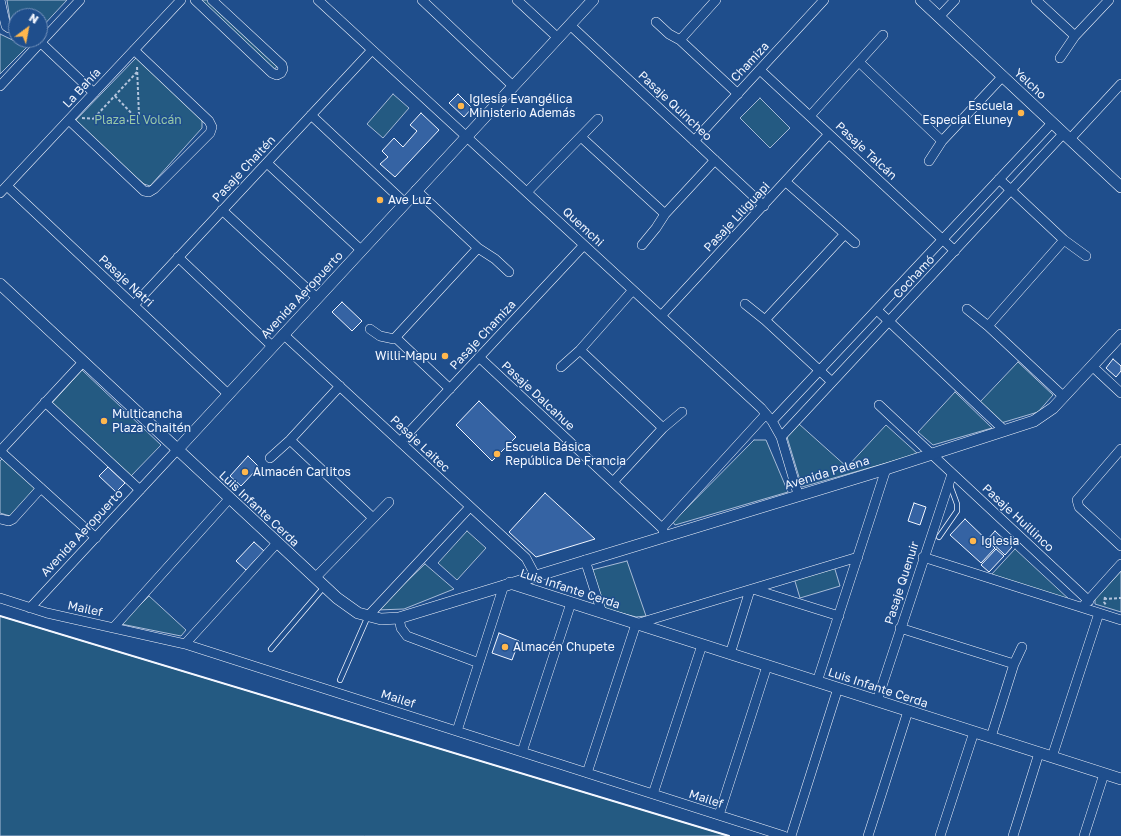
<!DOCTYPE html>
<meta charset="utf-8">
<style>
body{margin:0}
#map{position:relative;width:1121px;height:836px;overflow:hidden;background:#1f4e8c;font-family:"Golos Text",sans-serif}
canvas{display:block}
.north{position:absolute;left:8px;top:8px;width:40px;height:40px;box-sizing:border-box;background:#1f4e8c;border:1px solid #7391ba;border-radius:50%;rotate:32deg;font-size:11px;font-weight:700;line-height:16px;text-align:center;color:#f2f6ff}
.north::after{content:'';display:block;margin:auto;width:14px;height:18px;background:#ffb74d;clip-path:polygon(50% 0,100% 100%,50% 72%,0 100%)}
</style>
<div id="map">
<canvas width="1121" height="836"></canvas>
<div class="north">N</div>
</div>
<script>
const ctx = document.querySelector('canvas').getContext('2d');
ctx.lineJoin = 'round';
function paint(path, color) { ctx.fillStyle = color; ctx.fill(path, 'evenodd'); }
const shape = rows => new Path2D(rows.map(r => 'M' + r).join(''));
function trace(path, color, width, dash) { ctx.strokeStyle = color; ctx.lineWidth = width; ctx.lineCap = dash ? 'butt' : 'round'; ctx.setLineDash(dash || []); ctx.stroke(path); }
function write(font, color, halo, rows, align = 'center') {
  ctx.font = font + ' "Golos Text",sans-serif'; ctx.lineWidth = 3; ctx.setLineDash([]); ctx.textBaseline = 'middle'; ctx.strokeStyle = halo; ctx.fillStyle = color; for (const [text, x, y, turn = 0] of rows) {
    ctx.save(); ctx.translate(x, y); ctx.rotate((+turn || 0) * Math.PI / 180); ctx.textAlign = isNaN(turn) ? turn : align; if (halo) ctx.strokeText(text, 0, 0); ctx.fillText(text, 0, 0); ctx.restore();
  }
}
const green = shape([
 [7,0,67,0,40,29,40,16,16,16,16,23,10,20,7,0],
 [199,0,209,0,278,65,274,70,199,0],
 [0,34,27,47,0,74,0,34],
 [136,58,202,119,202,128,150,186,144,184,73,123,136,58],
 [393,94,409,108,383,138,367,124,393,94],
 [760,98,790,128,770,148,740,118,760,98],
 [1018,362,1053,395,1038,412,1001,423,980,402,1018,362],
 [82,370,161,445,131,476,51,404,82,370],
 [955,392,992,428,933,445,918,432,955,392],
 [799,424,847,467,886,425,918,454,802,487,787,437,799,424],
 [754,440,766,440,788,492,675,525,673,522,754,440],
 [4,457,38,489,10,516,0,513,0,461,4,457],
 [467,531,486,548,457,580,438,563,467,531],
 [1015,549,1071,601,991,575,1015,549],
 [627,561,646,616,636,617,603,608,592,570,627,561],
 [425,564,454,589,404,609,377,610,425,564],
 [834,566,840,586,800,598,794,578,834,566],
 [1121,571,1121,612,1095,604,1095,599,1121,571],
 [149,596,186,630,181,636,121,624,149,596],
 [0,616,729,836,0,836,0,616]
]);
const building = shape([
 [458,94,472,108,464,117,449,103,458,94],
 [421,113,439,130,395,177,380,164,388,157,382,151,394,138,403,147,417,131,410,125,421,113],
 [342,302,362,321,352,331,332,312,342,302],
 [1113,359,1121,366,1121,371,1116,377,1106,368,1113,359],
 [479,401,516,437,492,461,456,425,479,401],
 [248,456,259,467,241,486,230,476,248,456],
 [108,467,125,483,116,492,99,476,108,467],
 [545,493,595,539,536,557,509,532,545,493],
 [914,503,926,507,920,525,908,521,914,503],
 [965,519,995,548,981,563,950,535,965,519],
 [995,531,1012,547,1005,555,988,539,995,531],
 [254,542,264,551,246,570,236,561,254,542],
 [996,549,1004,556,989,572,981,565,996,549],
 [499,633,519,641,512,660,492,653,499,633]
]);
const path = shape([
 [115,96,137,119],
 [82,118,130,121,137,119,139,116,137,66],
 [94,118,137,72],
 [1105,597,1104,602,1106,605],
 [1104,599,1121,598]
]);
const service = shape([
 [939,537,957,511,957,504,950,485],
 [271,649,324,587],
 [340,680,368,616]
]);
const minor = shape([
 [0,0,6,26,9,28,16,29],
 [195,0,272,73,277,75,281,73,283,69,282,65,212,0],
 [318,0,761,408,772,421,781,437,798,494],
 [422,0,513,86],
 [517,0,558,38],
 [1036,0,1075,36],
 [939,17,955,0],
 [656,22,669,34,680,40,738,94],
 [570,25,764,206],
 [38,40,94,93],
 [680,40,716,0],
 [1060,58,1075,36,1109,0],
 [859,62,942,141],
 [760,70,955,251],
 [0,86,80,0],
 [311,115,405,203],
 [810,116,883,35],
 [69,120,144,191,149,192,154,189,210,133,212,127,209,121,134,50],
 [581,137,665,214],
 [1070,139,1121,84],
 [694,141,824,0],
 [929,161,942,141,1003,76],
 [267,163,361,250],
 [999,179,1064,240,1086,256],
 [786,182,855,243],
 [7,186,228,394],
 [416,190,478,248,495,259,509,272],
 [527,192,598,119],
 [0,193,181,0],
 [222,210,317,298],
 [642,245,656,228,665,214,715,160],
 [178,257,272,346],
 [745,304,765,320,832,382],
 [134,305,372,50],
 [967,309,988,326,1064,397],
 [877,310,1005,431],
 [661,316,829,134],
 [765,320,844,235],
 [988,326,1064,240],
 [370,329,380,336,394,339,478,248],
 [283,334,526,558,535,575],
 [396,338,450,389],
 [580,350,663,428],
 [479,357,662,528,665,536],
 [1092,366,1121,393],
 [561,367,580,350,633,290],
 [45,402,140,490],
 [879,405,1089,601],
 [772,421,1052,123],
 [781,437,1064,133],
 [290,440,373,518],
 [400,442,584,245],
 [1121,449,1077,500,1079,507,1121,546],
 [0,451,96,538],
 [0,451,83,362],
 [270,458,290,440,340,386],
 [613,482,663,428,682,412],
 [0,519,9,521,13,519,41,488],
 [662,528,766,414],
 [923,557,1121,620],
 [585,560,602,613],
 [315,578,389,502],
 [753,589,839,616],
 [0,598,47,613,185,644,784,836],
 [1084,605,1121,564],
 [30,608,177,450],
 [368,616,470,507],
 [399,618,401,628,407,636,479,663],
 [114,627,229,499],
 [900,628,1014,664],
 [185,644,277,543],
 [730,654,750,590],
 [817,682,886,469],
 [877,701,952,474],
 [457,731,504,585],
 [991,737,1014,664,1022,647],
 [522,752,571,603],
 [1052,757,1099,613],
 [587,773,636,624,858,557],
 [653,794,702,645],
 [719,815,767,666],
 [791,836,838,688],
 [868,836,908,711],
 [940,836,974,732],
 [1013,836,1039,753],
 [1084,836,1104,774]
]);
const tertiary = shape([
 [921,0,1121,187],
 [0,284,337,598,358,613,381,619,399,618,886,469,1034,421,1053,408,1121,335],
 [177,450,593,0],
 [510,583,1121,779]
]);
const fence = shape([
 [0,616,729,836]
]);
const wall = shape([
 [0,616,729,836]
]);
const markers = [
 [461,106,4,"#ffb74d"],
 [1021,113,4,"#ffb74d"],
 [380,200,4,"#ffb74d"],
 [445,356,4,"#ffb74d"],
 [104,421,4,"#ffb74d"],
 [497,454,4,"#ffb74d"],
 [245,472,4,"#ffb74d"],
 [973,541,4,"#ffb74d"],
 [505,647,4,"#ffb74d"]
];
const streetNames = [
 ["Chamiza",750,62,-47],
 ["Yelcho",1030,84,43],
 ["La Bahía",82,88,-47],
 ["Pasaje Quincheo",675,106,43],
 ["Pasaje Talcán",866,151,43],
 ["Pasaje Chaitén",244,169,-47],
 ["Pasaje Liliguapi",737,217,-47],
 ["Quemchi",583,227,43],
 ["Cochamó",914,277,-47],
 ["Pasaje Natri",126,281,43],
 ["Avenida Aeropuerto",302,295,-47],
 ["Pasaje Chamiza",483,335,-47],
 ["Pasaje Dalcahue",538,396,43],
 ["Pasaje Laitec",420,444,43],
 ["Avenida Palena",827,473,-17],
 ["Luis Infante Cerda",259,509,43],
 ["Pasaje Huillinco",1018,518,43],
 ["Avenida Aeropuerto",82,533,-47],
 ["Pasaje Quenuir",902,583,-72],
 ["Luis Infante Cerda",570,589,18],
 ["Mailef",85,609,12],
 ["Luis Infante Cerda",878,688,18],
 ["Mailef",398,699,18],
 ["Mailef",706,799,18]
];
const poiNames = [
 ["Iglesia Evangélica",469,99],
 ["Ministerio Además",469,113],
 ["Escuela",1013,106,"right"],
 ["Especial Eluney",1013,120,"right"],
 ["Ave Luz",388,200],
 ["Willi-Mapu",437,356,"right"],
 ["Multicancha",112,414],
 ["Plaza Chaitén",112,428],
 ["Escuela Básica",505,447],
 ["República De Francia",505,461],
 ["Almacén Carlitos",253,472],
 ["Iglesia",981,541],
 ["Almacén Chupete",513,647]
];
const parkNames = [
 ["Plaza El Volcán",138,120]
];
paint(green, '#245a82');
trace(green, '#a8bbd7', 1);
paint(building, '#3563a3');
trace(building, '#f2f6ff', 1);
trace(service, '#f2f6ff', 6);
trace(minor, '#f2f6ff', 10);
trace(tertiary, '#f2f6ff', 12);
trace(path, '#b3c4dc', 2, [3, 2]);
trace(service, '#1f4e8c', 4.5);
trace(minor, '#1f4e8c', 9);
trace(tertiary, '#1f4e8c', 11);
trace(fence, '#f2f6ff', 1, [5, 2]);
trace(wall, '#f2f6ff', 2);
for (const [x, y, r, color] of markers) { const dot = new Path2D(); dot.arc(x, y, r, 0, 2 * Math.PI); ctx.fillStyle = color; ctx.fill(dot); trace(dot, '#1f4e8c', 1.5); }
write('12px', '#f2f6ff', '#1f4e8c', streetNames);
write('12px', '#f2f6ff', '#1f4e8c', poiNames, 'left');
write('12px', '#97c8a6', '#1f4e8c', parkNames);
</script>
